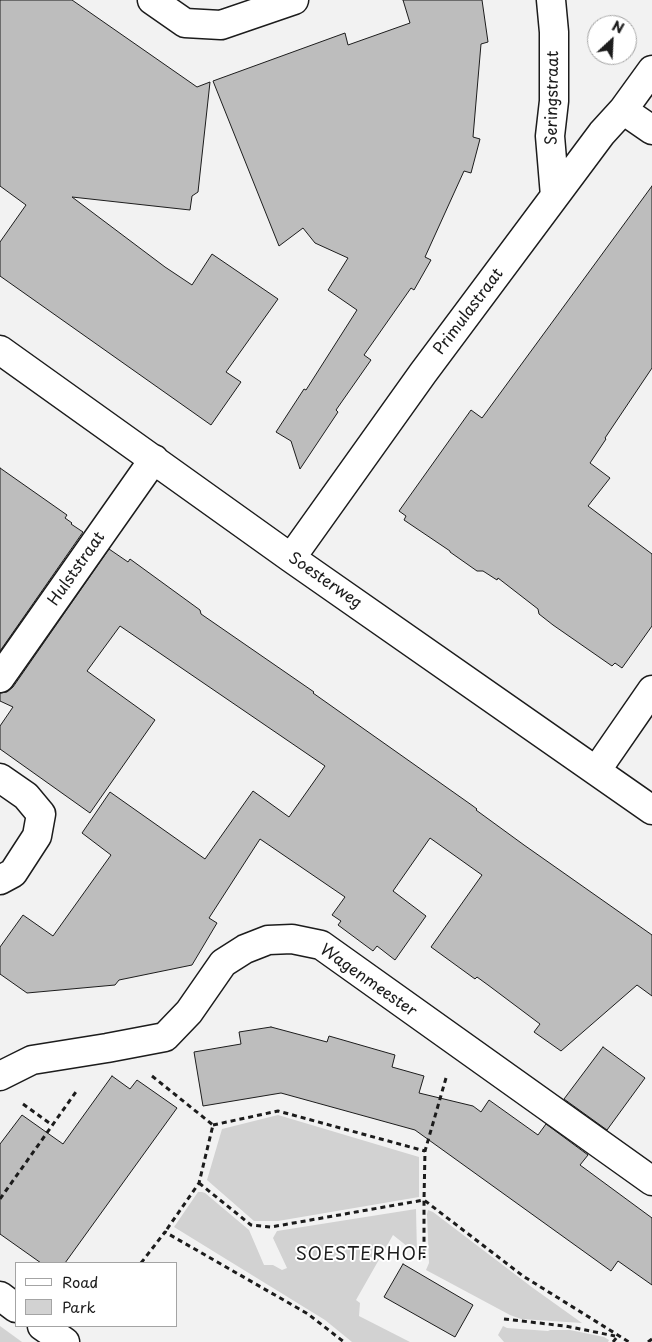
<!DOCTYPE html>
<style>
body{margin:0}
#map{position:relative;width:652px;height:1342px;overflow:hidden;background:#f2f2f2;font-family:"Playpen Sans",sans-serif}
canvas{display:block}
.legend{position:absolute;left:15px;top:1262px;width:162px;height:65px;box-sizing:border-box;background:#fff;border:1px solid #a4a4a4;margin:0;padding:6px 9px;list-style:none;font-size:15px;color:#1c1c1c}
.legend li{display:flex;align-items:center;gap:10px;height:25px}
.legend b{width:25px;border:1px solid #a4a4a4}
.north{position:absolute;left:587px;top:15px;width:50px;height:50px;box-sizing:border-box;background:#fff;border:1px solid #a4a4a4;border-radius:50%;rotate:25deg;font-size:14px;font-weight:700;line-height:20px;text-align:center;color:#1c1c1c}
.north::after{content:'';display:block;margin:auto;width:18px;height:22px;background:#1c1c1c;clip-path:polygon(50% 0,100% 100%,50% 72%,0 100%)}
</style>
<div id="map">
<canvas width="652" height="1342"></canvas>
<ul class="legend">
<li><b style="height:6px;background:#fff"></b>Road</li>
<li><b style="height:14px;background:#d2d2d2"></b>Park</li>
</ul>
<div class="north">N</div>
</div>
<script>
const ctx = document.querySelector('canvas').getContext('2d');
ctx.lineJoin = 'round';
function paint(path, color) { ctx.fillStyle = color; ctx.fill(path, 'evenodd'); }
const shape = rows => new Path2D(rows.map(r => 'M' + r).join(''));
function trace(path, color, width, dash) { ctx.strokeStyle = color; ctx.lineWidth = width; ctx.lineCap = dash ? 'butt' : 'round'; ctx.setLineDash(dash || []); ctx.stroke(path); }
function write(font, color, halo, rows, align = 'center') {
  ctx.font = font + ' "Playpen Sans",sans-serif'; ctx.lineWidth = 4; ctx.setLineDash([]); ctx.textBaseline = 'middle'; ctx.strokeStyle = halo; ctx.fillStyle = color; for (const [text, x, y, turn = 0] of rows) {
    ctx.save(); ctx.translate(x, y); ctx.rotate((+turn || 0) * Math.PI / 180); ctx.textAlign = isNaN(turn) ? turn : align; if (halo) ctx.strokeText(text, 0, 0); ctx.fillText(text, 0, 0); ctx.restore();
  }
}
const green = shape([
 [278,1115,419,1157,419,1197,278,1221,254,1221,207,1180,222,1129],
 [198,1192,202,1192,205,1193,249,1230,264,1265,273,1265,282,1270,287,1268,273,1238,277,1231,416,1209,417,1254,393,1235,356,1300,360,1303,359,1316,410,1342,352,1342,325,1320,174,1227],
 [428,1210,433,1212,533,1288,582,1323,521,1319,510,1315,426,1270,429,1263,427,1214],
 [0,1326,22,1342,0,1342],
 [503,1326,507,1328,548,1331,550,1330,570,1330,604,1337,609,1340,608,1342,504,1342,498,1335]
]);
const building = shape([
 [0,0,72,0,197,87,210,82,198,192,192,196,190,210,72,197,165,267,192,285,212,254,278,299,226,372,241,382,211,425,0,276,0,242,26,205,0,186,0,0],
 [403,0,482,0,488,42,481,44,473,137,480,139,471,173,464,171,425,257,431,260,414,290,411,288,364,355,371,360,336,410,338,412,300,469,291,441,276,432,304,389,306,390,357,310,328,290,348,258,315,243,303,228,279,246,213,81,345,33,348,45,410,23,403,0],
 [652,186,652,368,605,438,606,439,590,463,610,478,588,506,652,554,652,626,622,668,615,663,612,666,553,625,539,614,538,609,498,578,497,580,483,571,477,571,450,552,450,551,404,520,406,516,399,511,471,410,482,418,652,186],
 [0,468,67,515,65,518,72,523,71,524,83,532,0,651,0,468],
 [109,549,128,562,130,559,200,610,201,614,314,692,313,693,473,806,477,809,476,810,524,845,652,935,652,996,637,985,561,1051,534,1032,540,1024,488,985,477,977,475,979,431,947,482,875,430,838,393,891,426,916,395,960,377,946,373,951,338,925,341,921,332,915,345,897,260,839,209,918,217,923,192,965,119,980,115,985,27,993,0,974,0,947,23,915,53,936,111,855,82,833,110,792,205,859,253,791,289,817,325,766,120,626,87,671,155,720,90,813,0,749,0,726,13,707,0,701,0,693,7,692,13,687,109,549],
 [271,1027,327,1042,329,1036,395,1055,392,1067,424,1076,419,1093,473,1106,481,1112,489,1100,538,1135,546,1124,588,1155,580,1165,652,1218,652,1285,618,1261,611,1271,415,1130,281,1093,203,1106,194,1052,241,1044,239,1032,271,1027],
 [603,1047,645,1078,607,1130,564,1099,603,1047],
 [112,1076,130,1089,137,1080,177,1108,65,1263,41,1263,0,1234,0,1144,22,1115,63,1144,112,1076],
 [403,1264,473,1305,455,1337,384,1297,403,1264]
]);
const path = shape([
 [152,1076,213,1125,199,1183,165,1232],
 [446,1078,425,1151,424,1200,523,1276,629,1342],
 [23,1104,52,1125],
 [213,1125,278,1111,425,1151],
 [199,1183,251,1225,271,1227,424,1200,424,1258],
 [0,1199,78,1089],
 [141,1263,165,1232,308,1314,344,1342],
 [504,1319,565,1326,615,1336],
 [613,1342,618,1336],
 [648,1342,652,1339]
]);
const minor = shape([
 [152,0,185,23,221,25,294,0],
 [551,0,554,32,554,101,550,136,555,196],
 [623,110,652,130],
 [0,350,291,558,652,810],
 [291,558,423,373,602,133,623,110,652,70],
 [0,678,154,459],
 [596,771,652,690],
 [0,778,26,796,41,814,37,836,13,873,0,880],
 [0,1076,32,1060,107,1048,165,1037,189,1012,223,963,245,949,268,940,292,939,321,945,652,1181],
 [0,1296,16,1308],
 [42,1326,65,1342]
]);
const streetNames = [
 ["Seringstraat",553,98,-89],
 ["Primulastraat",469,312,-53],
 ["Hulststraat",77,569,-55],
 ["Soesterweg",325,581,35],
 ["Wagenmeester",368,981,35]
];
const neighbourhoodNames = [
 ["SOESTERHOF",362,1255]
];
paint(green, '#d2d2d2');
paint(building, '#bdbdbd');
trace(building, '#1c1c1c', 1);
trace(minor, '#1c1c1c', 31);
trace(path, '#1c1c1c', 3, [5, 4]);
trace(minor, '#fff', 28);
write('16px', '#1c1c1c', '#fff', streetNames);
ctx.letterSpacing = '1px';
write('18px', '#1c1c1c', '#fff', neighbourhoodNames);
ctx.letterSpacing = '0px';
</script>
